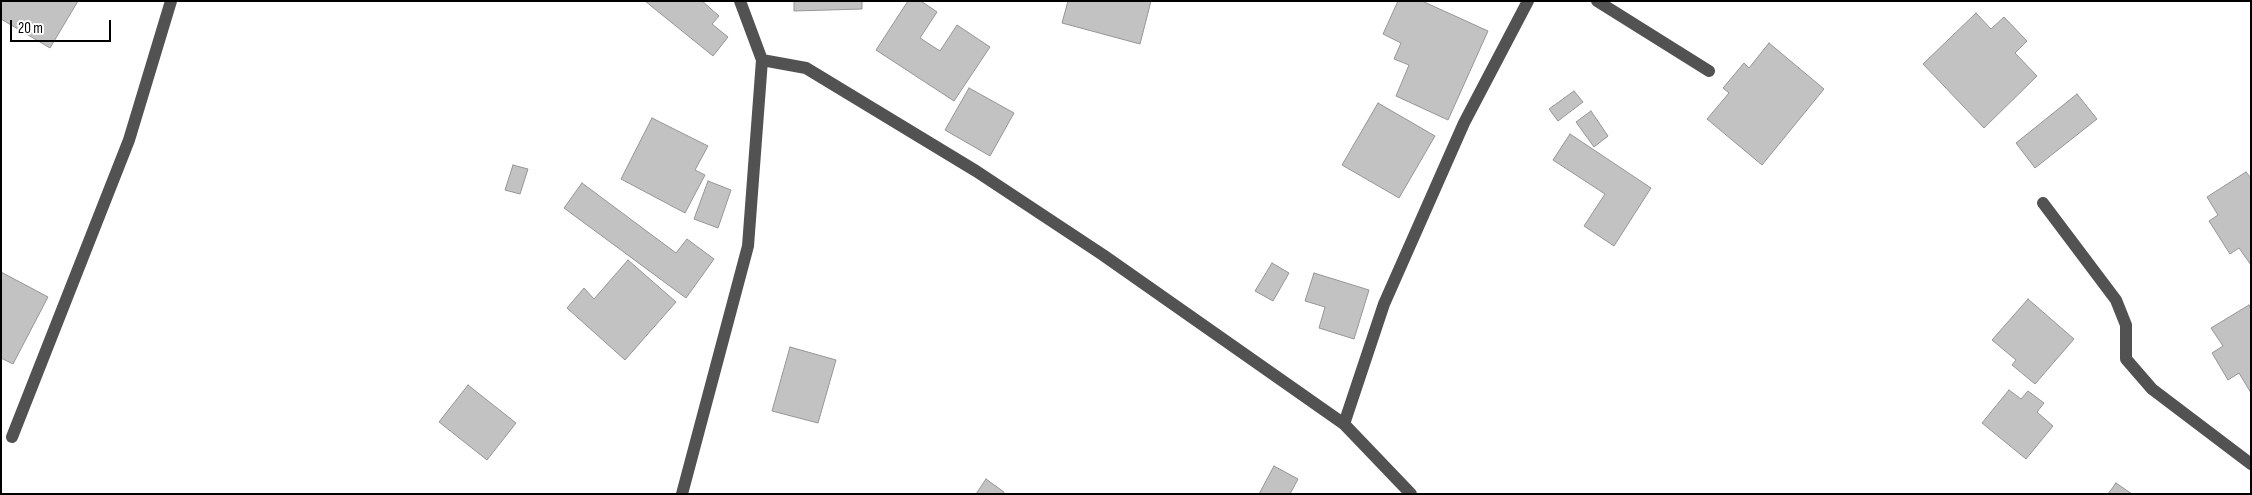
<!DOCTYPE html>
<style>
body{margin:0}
#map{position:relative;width:2252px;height:495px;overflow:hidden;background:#fff;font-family:"Sofia Sans Condensed",sans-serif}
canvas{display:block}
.frame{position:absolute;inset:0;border:2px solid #000;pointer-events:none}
.scale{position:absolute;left:10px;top:20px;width:101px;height:22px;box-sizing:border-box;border:2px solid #000;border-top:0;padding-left:6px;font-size:15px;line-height:18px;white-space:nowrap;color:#000;-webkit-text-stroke:4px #fff;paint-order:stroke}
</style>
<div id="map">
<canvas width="2252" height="495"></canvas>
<div class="frame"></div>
<div class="scale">20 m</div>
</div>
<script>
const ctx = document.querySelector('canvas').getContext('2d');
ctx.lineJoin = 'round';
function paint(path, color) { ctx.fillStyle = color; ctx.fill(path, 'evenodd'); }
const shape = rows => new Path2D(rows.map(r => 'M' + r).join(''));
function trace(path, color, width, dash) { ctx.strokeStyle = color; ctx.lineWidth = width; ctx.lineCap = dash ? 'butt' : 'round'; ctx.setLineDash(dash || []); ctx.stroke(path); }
const building = shape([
 [1,1,78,1,50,48,1,19,1,1],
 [645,1,702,1,719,16,712,24,728,37,713,56,645,1],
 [794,1,862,1,862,9,794,11,794,1],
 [908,1,921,1,937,12,920,38,940,51,957,25,990,47,954,101,876,50,908,1],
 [1068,1,1151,1,1140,44,1062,23,1068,1],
 [1398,1,1422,1,1488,31,1448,120,1396,96,1409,65,1394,59,1401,43,1383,34,1398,1],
 [1976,13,1991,29,2004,17,2027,41,2015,53,2037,76,1984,128,1923,64,1976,13],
 [1769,43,1824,89,1762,165,1707,119,1729,93,1723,88,1744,63,1749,68,1769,43],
 [969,88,1014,113,990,156,945,130,969,88],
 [1574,91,1583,102,1558,121,1549,109,1574,91],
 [2077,94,2097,119,2035,168,2016,143,2077,94],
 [1378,103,1435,136,1399,198,1342,165,1378,103],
 [1591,111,1608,136,1594,147,1576,122,1591,111],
 [652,118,708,146,695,170,705,175,685,213,621,179,652,118],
 [1570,134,1651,188,1614,246,1584,226,1605,194,1553,160,1570,134],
 [513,165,528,169,520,194,505,190,513,165],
 [2246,172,2251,178,2251,265,2239,248,2230,254,2209,221,2218,215,2207,197,2246,172],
 [708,181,731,190,718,228,694,219,708,181],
 [582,183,676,253,687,239,714,259,686,298,564,208,582,183],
 [628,260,676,302,625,360,567,308,584,288,594,299,628,260],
 [1272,263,1289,273,1273,301,1255,291,1272,263],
 [1,272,48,297,13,364,1,358,1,272],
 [1314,273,1369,290,1354,339,1319,328,1325,307,1305,301,1314,273],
 [2028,299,2074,339,2035,384,2012,365,2016,360,1992,340,2028,299],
 [2249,305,2251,309,2251,393,2239,373,2228,380,2212,353,2223,346,2211,328,2249,305],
 [790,347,836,360,818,423,772,411,790,347],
 [468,385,516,423,487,460,439,422,468,385],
 [2009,390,2021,399,2028,391,2044,403,2037,412,2053,426,2026,459,1982,423,2009,390],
 [1274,466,1298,479,1290,494,1259,494,1274,466],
 [986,479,1004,492,1003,494,976,494,986,479],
 [2116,483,2132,494,2108,494,2116,483]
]);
const minor = shape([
 [1597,1,1709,71],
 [762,60,806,68,976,171,1103,255,1344,424,1411,494],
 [2043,203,2116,300,2126,325,2126,359,2152,389,2251,464],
 [1344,424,1384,304,1464,123,1528,1],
 [12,437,129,140,171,1],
 [682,494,748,246,762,60,740,1]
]);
paint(building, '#c2c2c2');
trace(building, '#969696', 1);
trace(minor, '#525252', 12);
</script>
